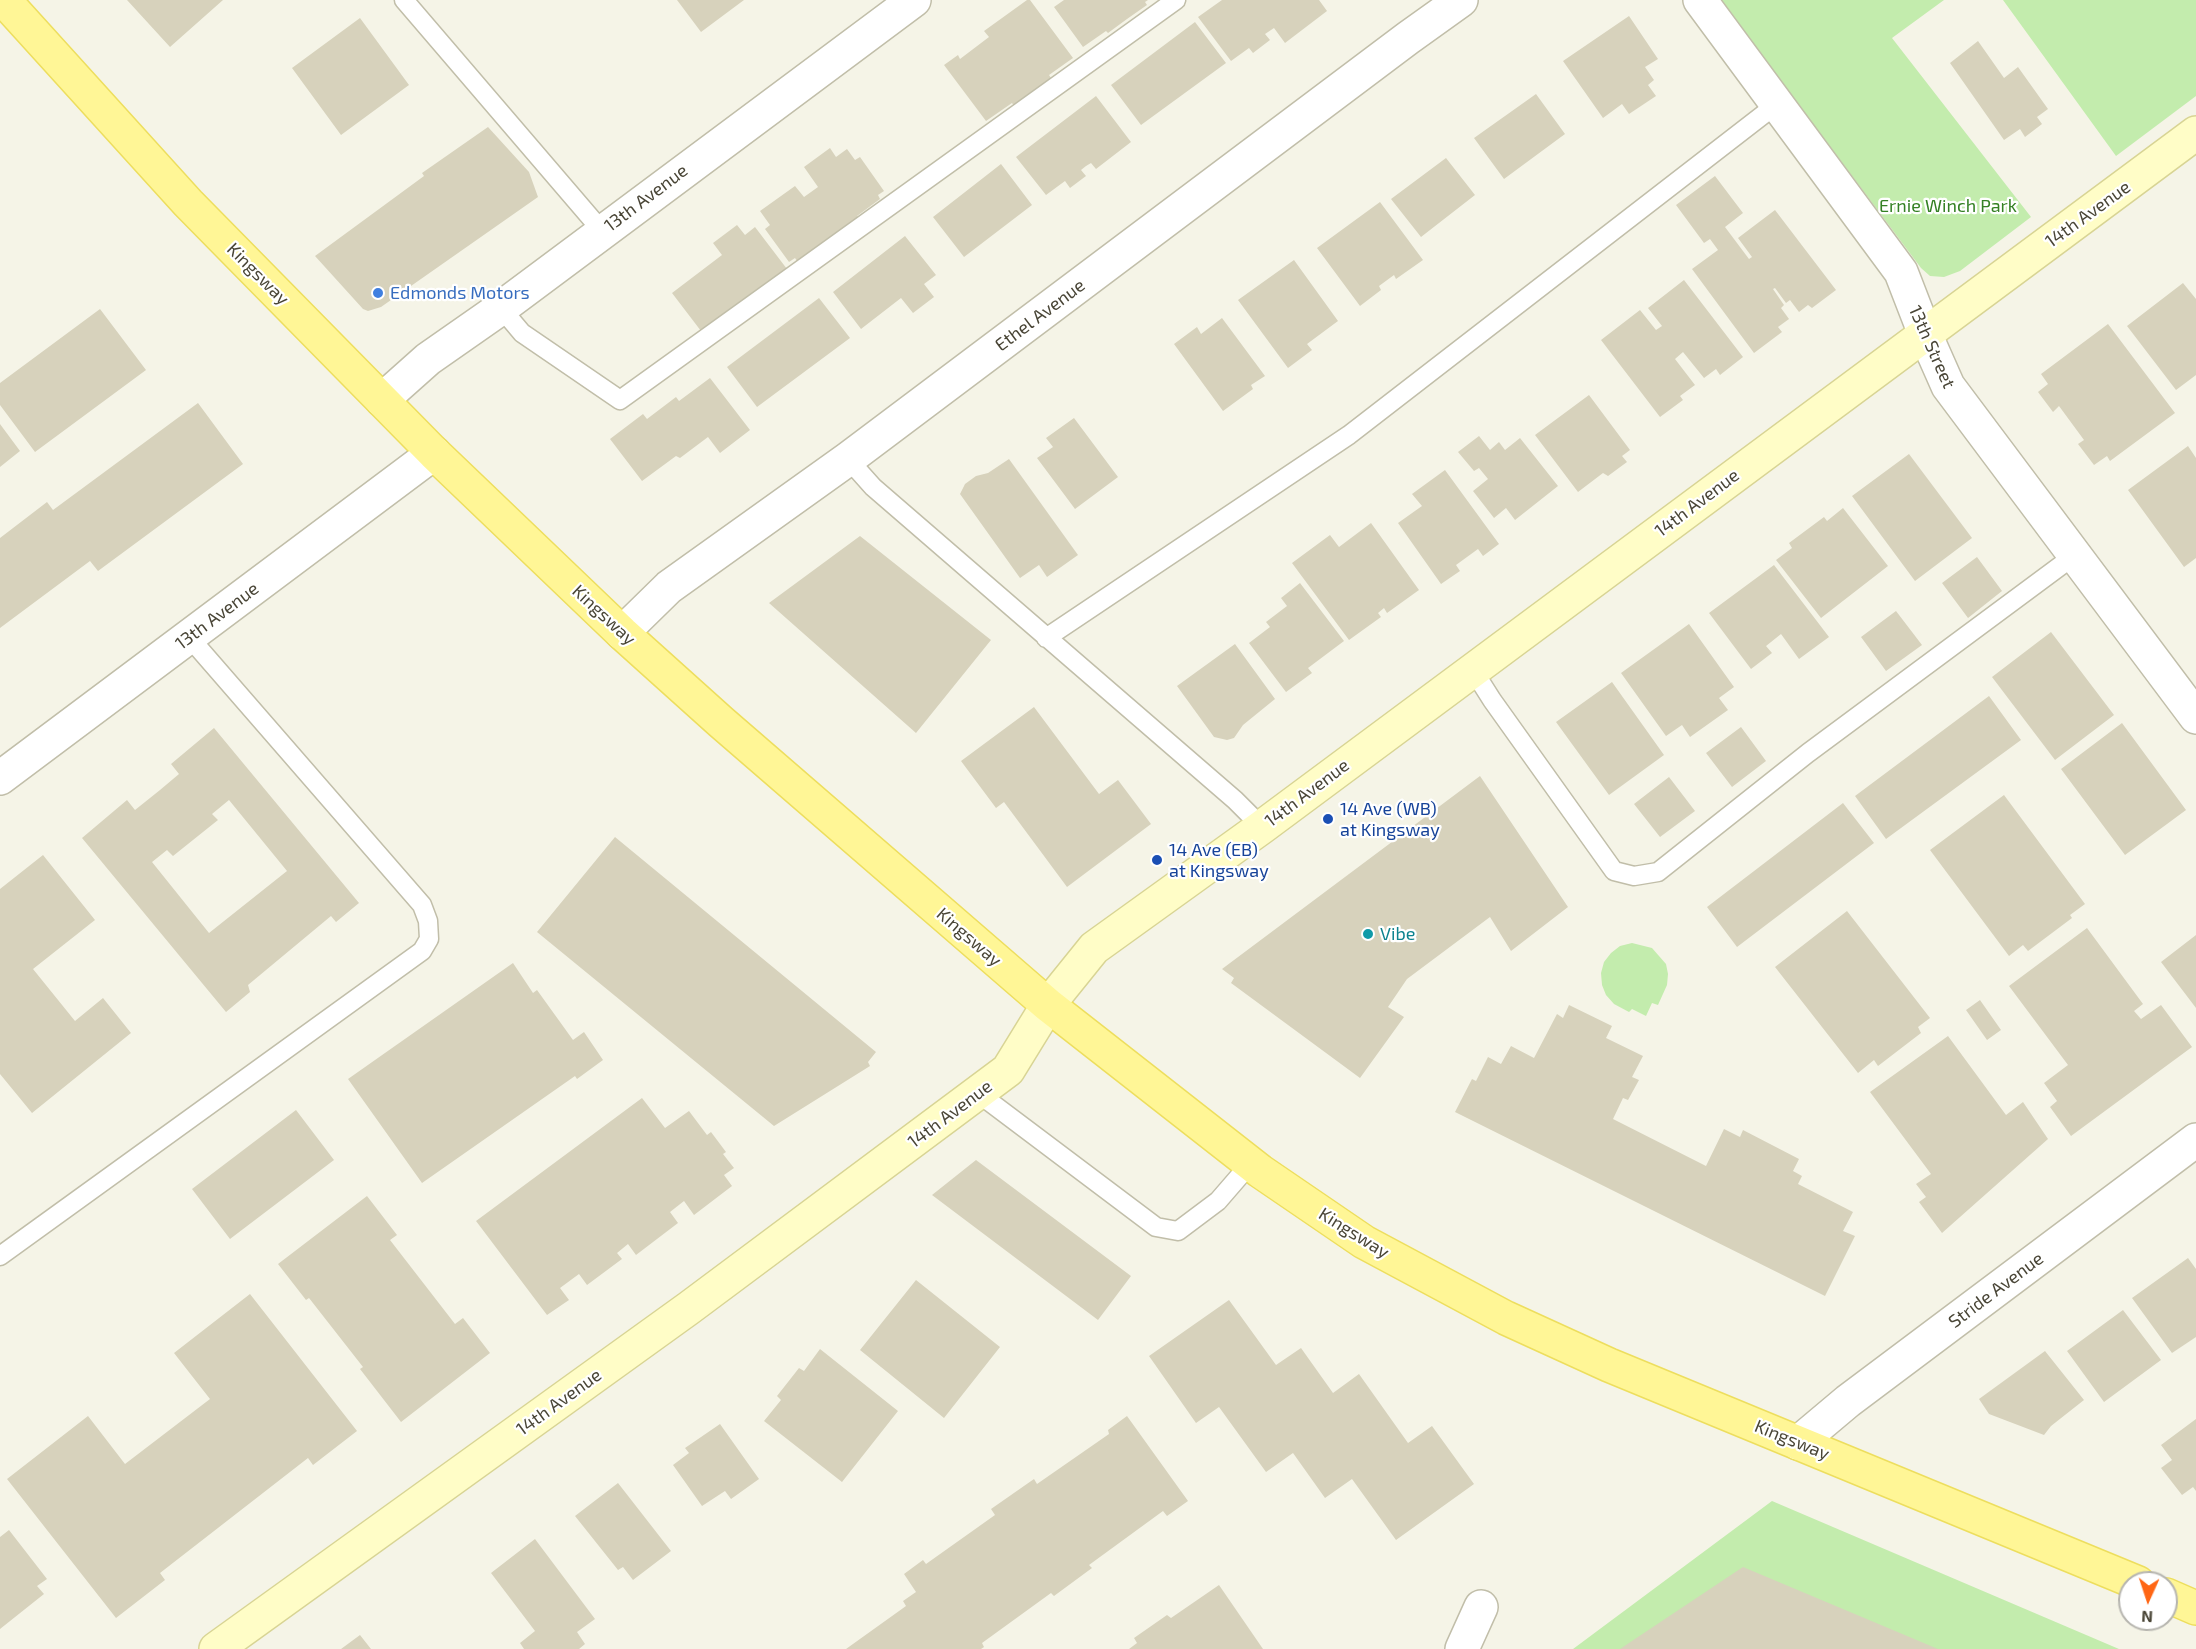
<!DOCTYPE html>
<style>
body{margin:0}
#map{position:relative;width:2196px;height:1649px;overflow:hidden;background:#f5f4e7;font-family:"Exo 2",sans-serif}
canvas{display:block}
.north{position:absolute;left:2118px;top:1571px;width:60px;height:60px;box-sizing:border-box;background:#fff;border:2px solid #b6b5af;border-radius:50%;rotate:183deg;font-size:16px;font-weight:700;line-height:24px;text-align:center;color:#494536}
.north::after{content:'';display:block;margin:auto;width:21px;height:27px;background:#ff6614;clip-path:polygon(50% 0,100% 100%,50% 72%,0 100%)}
</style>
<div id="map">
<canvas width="2196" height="1649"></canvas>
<div class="north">N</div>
</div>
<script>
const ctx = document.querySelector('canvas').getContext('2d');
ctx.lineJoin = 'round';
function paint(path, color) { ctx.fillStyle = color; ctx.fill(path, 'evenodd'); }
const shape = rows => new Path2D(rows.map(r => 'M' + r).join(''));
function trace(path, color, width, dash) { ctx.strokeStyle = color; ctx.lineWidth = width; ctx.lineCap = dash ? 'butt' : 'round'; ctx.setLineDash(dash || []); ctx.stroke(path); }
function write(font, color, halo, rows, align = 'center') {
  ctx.font = font + ' "Exo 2",sans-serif'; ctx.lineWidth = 4.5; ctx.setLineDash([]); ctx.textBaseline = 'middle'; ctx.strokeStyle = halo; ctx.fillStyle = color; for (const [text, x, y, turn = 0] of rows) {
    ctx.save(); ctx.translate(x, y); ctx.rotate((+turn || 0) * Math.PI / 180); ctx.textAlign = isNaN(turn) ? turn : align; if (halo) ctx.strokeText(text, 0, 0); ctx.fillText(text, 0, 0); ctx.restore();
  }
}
const green = shape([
 [1720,0,1944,0,1892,38,2031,217,1960,271,1944,277,1930,276,1921,268],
 [2003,0,2196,0,2196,96,2116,156],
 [1632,943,1652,948,1666,964,1668,974,1667,985,1658,1005,1652,1003,1646,1016,1632,1009,1629,1012,1614,1004,1606,995,1602,985,1601,973,1604,962,1611,953,1620,946],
 [1772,1501,2119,1649,1573,1649]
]);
const building = shape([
 [127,0,223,0,170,47],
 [677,0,744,0,701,32],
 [1027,0,1030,0,1073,58,1049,75,1051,78,1032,92,1014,106,1012,103,986,121,944,65,958,55,960,59,989,37,984,31],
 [1064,0,1148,0,1145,2,1147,5,1127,19,1108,33,1106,31,1083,47,1054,7],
 [1222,0,1319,0,1327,11,1285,43,1274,28,1265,34,1270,40,1253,53,1249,48,1231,61,1198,17],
 [1629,16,1658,59,1645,67,1654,80,1648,85,1656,96,1629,114,1622,104,1603,118,1563,61],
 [360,18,409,85,341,135,292,68],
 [1195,22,1226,63,1141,125,1111,85],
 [1978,41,2004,78,2018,67,2048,109,2037,117,2042,124,2025,137,2020,129,2004,140,1950,63],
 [1536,94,1565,134,1504,179,1474,138],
 [1096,96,1131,142,1096,169,1091,163,1086,166,1081,170,1086,176,1070,188,1065,181,1046,195,1016,157],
 [488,127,529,172,538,197,381,307,368,311,363,309,315,256,424,176,422,173],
 [830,148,836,157,847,149,855,160,860,157,884,191,878,195,880,199,857,216,860,219,797,261,795,258,789,262,765,229,770,225,760,211,795,186,804,197,818,187,804,167],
 [1446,158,1475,195,1421,237,1391,199],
 [1001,164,1032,205,964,257,933,217],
 [1715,176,1743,213,1725,227,1749,259,1752,257,1738,238,1775,210,1836,290,1812,308,1808,305,1799,312,1790,300,1786,303,1775,288,1773,289,1784,305,1781,308,1789,319,1778,327,1782,332,1754,353,1692,269,1718,250,1710,239,1704,243,1676,205],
 [1380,202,1423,260,1396,279,1394,275,1379,286,1381,290,1360,306,1317,248],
 [737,225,745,235,755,227,787,269,701,331,672,293,722,255,713,243],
 [905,236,936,275,924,284,934,297,913,313,901,298,861,329,833,292],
 [1294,260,1338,321,1307,344,1312,350,1288,368,1238,300],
 [1684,280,1743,357,1720,375,1716,369,1704,378,1683,352,1675,359,1695,385,1680,396,1683,400,1660,417,1601,340,1640,310,1656,330,1662,326,1648,308],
 [2183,283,2196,299,2196,375,2176,390,2127,326],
 [819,298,850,338,757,407,727,367],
 [100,309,146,370,35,452,0,405,0,383],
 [1222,318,1265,376,1251,385,1253,389,1223,411,1174,344,1197,327,1201,334],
 [2108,324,2175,413,2110,461,2107,456,2094,465,2078,444,2084,440,2059,406,2053,412,2038,392,2048,384,2041,374],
 [710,378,750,430,720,453,708,437,680,458,676,456,642,481,610,439,643,414,647,419,676,397,679,401],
 [1589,395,1630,450,1622,456,1627,462,1608,476,1603,473,1578,492,1535,435],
 [198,403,243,464,98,571,90,561,0,628,0,538,47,502,53,510],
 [1074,418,1118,477,1075,509,1037,458,1053,447,1046,438],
 [0,424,20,451,0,467],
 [1479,436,1490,450,1499,442,1505,450,1520,438,1558,486,1515,520,1506,508,1494,518,1473,491,1488,479,1479,468,1474,471,1458,452],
 [2188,446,2196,458,2196,558,2184,567,2128,490],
 [1909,454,1972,538,1915,581,1852,496],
 [1009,459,1078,555,1047,577,1039,565,1020,578,960,494,965,484,976,476,988,473],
 [1445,470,1499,544,1483,556,1478,549,1456,565,1460,571,1441,584,1398,523,1422,506,1412,494],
 [1843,508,1888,566,1821,618,1776,560,1792,548,1789,543,1824,517,1827,521],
 [1371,523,1419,590,1387,613,1384,608,1378,613,1381,617,1349,640,1292,563,1330,535,1339,547],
 [860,536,991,640,916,733,769,603],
 [1977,557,2002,591,1968,618,1942,583],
 [1774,565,1829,637,1799,659,1781,634,1766,646,1772,653,1751,669,1709,613],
 [1300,583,1344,641,1308,668,1312,673,1286,692,1249,643,1270,627,1266,622,1287,606,1281,598],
 [1896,611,1922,645,1886,671,1861,637],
 [1689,624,1734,687,1719,698,1728,710,1690,737,1682,725,1666,736,1621,673],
 [2051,632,2114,715,2055,760,1992,677],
 [1235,644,1275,699,1243,725,1234,738,1227,740,1214,737,1177,686],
 [1612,682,1664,755,1609,795,1556,722],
 [1989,696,2021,740,1886,839,1855,796],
 [1034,707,1099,794,1118,780,1151,824,1067,887,1004,802,996,808,961,761],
 [2122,723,2186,810,2125,855,2061,769],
 [1741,727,1766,761,1732,787,1706,753],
 [214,728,359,903,336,922,331,916,248,985,250,992,226,1012,82,838,127,800,135,810,160,790,179,774,171,764],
 [229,800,287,871,209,933,152,862,167,850,173,856,218,820,212,814],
 [1480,776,1568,907,1511,951,1490,917,1407,979,1388,1007,1404,1017,1360,1078,1231,983,1234,978,1222,969],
 [1669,777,1695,811,1660,837,1634,804],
 [2004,795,2085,904,2070,915,2072,918,2028,951,2023,945,2009,956,1930,850],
 [1843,803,1874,843,1737,947,1707,907],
 [615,837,876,1052,868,1062,870,1066,774,1126,537,932],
 [43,855,95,920,33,969,75,1021,103,998,131,1033,32,1113,0,1074,0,889],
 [1847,911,1930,1018,1918,1027,1921,1033,1878,1066,1874,1060,1858,1073,1775,967],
 [2087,928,2143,1004,2134,1011,2141,1019,2161,1005,2192,1047,2071,1136,2050,1107,2057,1101,2044,1083,2068,1065,2009,986],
 [2196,935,2196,1008,2161,962],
 [513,963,533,993,537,990,573,1040,584,1032,603,1060,577,1079,575,1076,422,1183,348,1079],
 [1980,1000,2001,1030,1987,1040,1966,1010],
 [1569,1005,1612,1026,1606,1038,1643,1056,1632,1077,1639,1080,1628,1100,1623,1098,1613,1119,1706,1166,1724,1129,1740,1137,1743,1130,1799,1159,1793,1171,1802,1176,1798,1184,1853,1212,1843,1231,1855,1236,1825,1296,1455,1112,1472,1079,1476,1081,1488,1057,1501,1064,1511,1046,1534,1058,1557,1014,1563,1018],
 [1948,1036,2006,1115,2023,1102,2048,1139,1942,1233,1919,1202,1926,1197,1916,1184,1931,1174,1870,1092],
 [642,1098,665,1128,689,1111,707,1135,711,1132,726,1152,723,1154,734,1168,724,1175,732,1186,694,1215,684,1201,670,1212,678,1223,636,1255,628,1244,617,1253,622,1259,587,1285,579,1274,560,1288,569,1300,547,1315,476,1221],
 [296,1110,334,1160,230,1239,192,1189],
 [976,1160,1131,1276,1098,1320,932,1195],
 [367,1196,397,1235,390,1240,455,1324,463,1318,490,1353,401,1422,360,1369,363,1367,309,1298,306,1300,278,1264],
 [2188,1258,2196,1269,2196,1337,2172,1353,2132,1298],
 [916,1280,1000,1347,944,1418,860,1350],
 [250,1294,357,1431,313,1465,308,1458,160,1573,165,1580,116,1618,7,1479,88,1416,125,1464,210,1399,174,1353],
 [1229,1300,1276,1365,1301,1348,1333,1393,1359,1374,1408,1443,1432,1426,1474,1484,1396,1540,1352,1479,1325,1498,1293,1453,1266,1472,1219,1407,1196,1423,1149,1356],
 [2123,1310,2161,1360,2104,1402,2067,1351],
 [820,1349,898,1411,842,1482,764,1421,781,1400,777,1396,799,1368,804,1371],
 [2045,1351,2084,1400,2051,1426,2044,1435,1989,1414,1979,1399],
 [1127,1416,1188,1501,1167,1516,1163,1511,1089,1565,1092,1568,1054,1596,1051,1593,982,1643,984,1647,981,1649,846,1649,906,1606,903,1601,916,1592,904,1574,923,1560,926,1564,995,1515,991,1509,1034,1479,1037,1484,1109,1434,1108,1430],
 [2196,1419,2196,1491,2193,1487,2182,1495,2161,1468,2172,1460,2161,1445],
 [720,1424,759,1479,731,1499,725,1491,702,1506,673,1465,689,1453,685,1448],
 [618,1483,671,1551,633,1580,623,1567,618,1570,575,1516],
 [9,1530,47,1579,37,1586,44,1594,0,1629,0,1537],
 [535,1539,595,1619,577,1632,585,1644,579,1649,524,1649,520,1643,535,1631,491,1573],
 [1743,1567,1938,1649,1620,1649],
 [1219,1585,1263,1649,1129,1649,1137,1643,1134,1638,1167,1615,1171,1618],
 [360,1635,371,1649,341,1649]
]);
const lane = shape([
 [404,0,602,231],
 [501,308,522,333,620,400,1176,0],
 [848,459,873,487,1235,800,1262,827],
 [1046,638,1349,435,1777,104],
 [1473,670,1492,700,1614,871,1634,876,1658,872,1808,753,2075,555],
 [978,1093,1156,1227,1178,1231,1218,1201,1250,1164],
 [0,1256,422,951,429,939,428,921,422,905,189,637]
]);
const street = shape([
 [1700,0,1901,272,1925,334,1948,386,2196,717],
 [382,400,428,359,501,308,914,0],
 [622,633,669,587,848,459,1408,38,1461,0],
 [0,778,434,453],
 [1798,1443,1848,1401,2196,1140],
 [1462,1649,1481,1607]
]);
const secondary = shape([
 [216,1649,689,1308,1008,1070,1048,1005,1094,948,1262,827,2196,133]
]);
const primary = shape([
 [4,0,188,203,434,453,622,633,721,722,1048,1005,1260,1171,1364,1242,1506,1318,1609,1365,2138,1583],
 [2166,1595,2196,1608]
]);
const markers = [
 [378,293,6,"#3f7fe0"],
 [1328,819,6,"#1a4fb4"],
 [1157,860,6,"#1a4fb4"],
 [1368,934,6,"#0f9aa8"]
];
const streetNames = [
 ["13th Avenue",646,198,-37],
 ["14th Avenue",2088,214,-36],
 ["Kingsway",258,274,45],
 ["Ethel Avenue",1040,315,-37],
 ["13th Street",1932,347,66],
 ["14th Avenue",1697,503,-37],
 ["Kingsway",604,615,43],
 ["13th Avenue",217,616,-37],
 ["14th Avenue",1307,793,-37],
 ["Kingsway",969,937,41],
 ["14th Avenue",950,1114,-37],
 ["Kingsway",1354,1233,32],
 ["Stride Avenue",1996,1290,-37],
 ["14th Avenue",559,1402,-36],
 ["Kingsway",1792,1440,22]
];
const parkNames = [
 ["Ernie Winch Park",1948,206]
];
const shopNames = [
 ["Edmonds Motors",390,293]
];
const transitNames = [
 ["14 Ave (WB)",1340,809],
 ["at Kingsway",1340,830],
 ["14 Ave (EB)",1169,850],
 ["at Kingsway",1169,871]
];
const cultureNames = [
 ["Vibe",1380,934]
];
paint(green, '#c3ecad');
paint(building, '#d7d2bc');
trace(lane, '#c1bea9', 21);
trace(street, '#c1bea9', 36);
trace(secondary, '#d8d494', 36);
trace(primary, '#edde5e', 36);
trace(lane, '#fff', 18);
trace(street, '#fff', 33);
trace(secondary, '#fffdc7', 33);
trace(primary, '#fff696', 33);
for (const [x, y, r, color] of markers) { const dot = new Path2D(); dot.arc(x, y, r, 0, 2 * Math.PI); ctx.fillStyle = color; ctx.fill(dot); trace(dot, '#fff', 2); }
write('18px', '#494536', '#fff', streetNames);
write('18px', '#348024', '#fff', parkNames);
write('18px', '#366cbe', '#fff', shopNames, 'left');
write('18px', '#164399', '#fff', transitNames, 'left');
write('18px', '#0d838f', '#fff', cultureNames, 'left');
</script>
